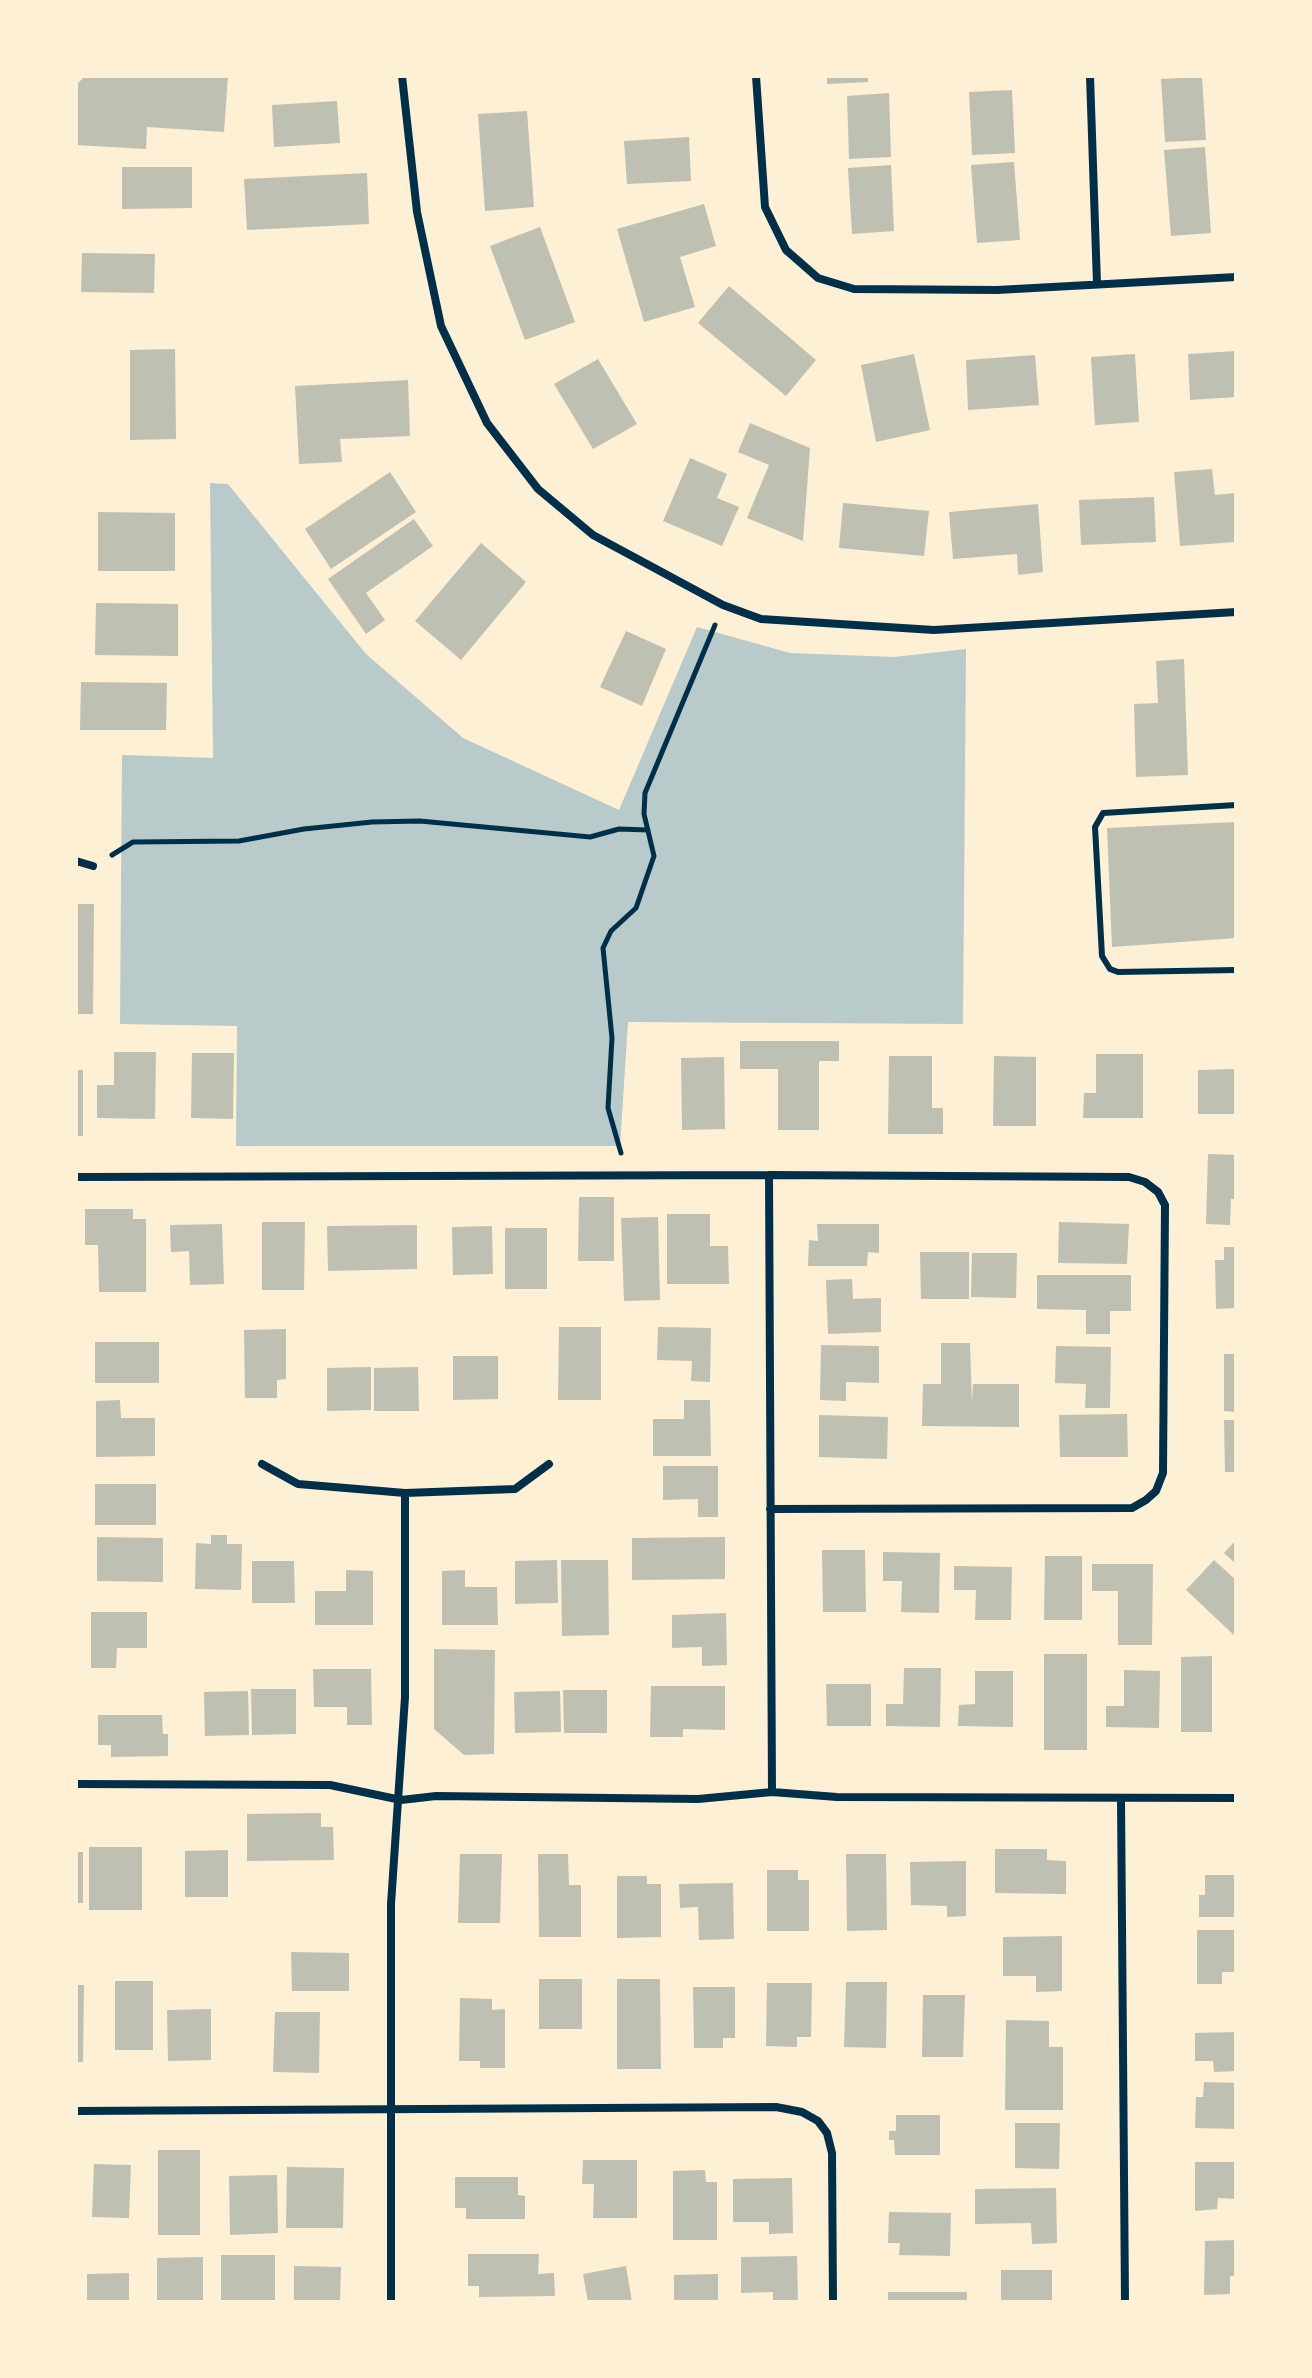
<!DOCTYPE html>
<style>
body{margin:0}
#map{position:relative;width:1312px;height:2378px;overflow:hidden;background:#fdf0d5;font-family:Helvetica,sans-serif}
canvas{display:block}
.frame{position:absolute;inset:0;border:78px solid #fdf0d5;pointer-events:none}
</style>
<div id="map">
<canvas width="1312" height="2378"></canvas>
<div class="frame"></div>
</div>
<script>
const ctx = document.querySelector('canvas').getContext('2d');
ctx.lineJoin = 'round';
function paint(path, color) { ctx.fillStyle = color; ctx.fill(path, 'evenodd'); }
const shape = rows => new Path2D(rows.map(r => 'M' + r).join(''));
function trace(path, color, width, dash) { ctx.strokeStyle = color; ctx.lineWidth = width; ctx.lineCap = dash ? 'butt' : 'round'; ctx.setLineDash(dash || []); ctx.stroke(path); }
const green = shape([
 [210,483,228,484,366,654,463,738,619,810,697,627,790,653,894,657,966,649,963,1024,628,1022,620,1146,236,1146,237,1026,120,1024,122,755,213,758]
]);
const building = shape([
 [85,76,228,76,224,132,147,127,146,149,76,145,76,85],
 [827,76,868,76,868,82,827,84],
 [1202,77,1206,140,1165,142,1161,79],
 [1012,90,1015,153,972,155,969,92],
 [889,93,891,157,849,159,847,96],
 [337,101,340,143,274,147,272,105],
 [527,111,534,207,485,211,478,114],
 [689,137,691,181,627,184,624,141],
 [1205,147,1211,233,1171,236,1164,150],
 [1014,162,1020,240,977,243,971,165],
 [891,165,894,231,852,234,848,168],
 [122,167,192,167,192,208,122,209],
 [367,173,369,224,247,230,244,179],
 [704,204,716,246,680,257,695,307,644,322,617,229],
 [540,227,575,322,525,340,490,246],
 [82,253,155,254,154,293,81,292],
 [729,286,816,360,786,396,698,323],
 [175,349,176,439,130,440,130,350],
 [1236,351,1236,397,1190,400,1188,354],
 [914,354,930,430,876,442,861,365],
 [1135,354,1139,422,1095,425,1091,357],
 [1035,355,1039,405,968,410,966,360],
 [598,359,637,424,593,449,554,384],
 [408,380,410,436,340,439,342,462,299,464,295,386],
 [750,423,810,448,803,541,747,518,769,465,738,452],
 [690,458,727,474,717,498,739,507,722,546,663,521],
 [1212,469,1215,495,1236,493,1236,542,1180,546,1174,472],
 [390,472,416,512,331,569,305,529],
 [1154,497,1156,542,1081,545,1079,500],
 [843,503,929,511,924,556,839,548],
 [1038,504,1043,572,1018,575,1017,554,953,559,949,512],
 [98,512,175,513,175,571,98,571],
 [414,519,433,546,366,593,385,620,366,634,328,579],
 [481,543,526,582,461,660,415,621],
 [96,603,178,604,178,656,95,655],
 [626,631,666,649,642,706,600,687],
 [1184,659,1188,775,1136,777,1134,704,1158,703,1156,661],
 [81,682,167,683,166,730,80,730],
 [1236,822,1236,938,1112,947,1107,828],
 [76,904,94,904,93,1014,76,1014],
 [740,1041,839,1041,839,1061,819,1061,819,1130,778,1130,778,1069,740,1069],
 [114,1052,156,1052,155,1119,97,1118,97,1085,114,1085],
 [192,1053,234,1053,233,1119,191,1118],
 [1096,1054,1143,1054,1143,1118,1083,1118,1084,1093,1096,1093],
 [889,1056,932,1056,932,1108,943,1108,943,1134,888,1134],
 [994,1056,1036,1057,1036,1126,993,1126],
 [724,1057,725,1129,682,1130,681,1058],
 [1236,1069,1236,1114,1198,1114,1198,1070],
 [76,1070,83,1070,83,1136,76,1136],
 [1208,1154,1236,1155,1236,1199,1231,1199,1230,1225,1206,1224],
 [579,1197,614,1197,614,1261,578,1261],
 [85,1209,133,1209,133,1219,146,1219,146,1292,99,1292,98,1245,85,1245],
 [667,1214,710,1214,710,1246,728,1246,729,1284,667,1284],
 [658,1217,660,1300,624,1301,621,1218],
 [262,1222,305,1222,304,1290,262,1290],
 [1059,1222,1129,1224,1127,1264,1058,1263],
 [222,1224,224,1284,190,1285,189,1251,171,1252,170,1225],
 [817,1224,879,1224,879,1253,868,1252,867,1266,808,1266,809,1240,818,1241],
 [417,1225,417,1269,328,1271,327,1226],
 [492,1226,493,1274,453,1275,452,1227],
 [505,1228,547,1228,547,1289,505,1289],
 [1224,1247,1236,1247,1236,1308,1216,1309,1215,1260,1224,1260],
 [920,1252,969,1252,969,1299,921,1299],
 [972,1253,1017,1253,1016,1298,971,1297],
 [1037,1275,1131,1275,1131,1311,1110,1311,1110,1334,1086,1334,1086,1310,1037,1309],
 [852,1279,853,1299,881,1298,881,1332,828,1334,826,1280],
 [559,1327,601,1327,601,1400,558,1400],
 [658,1327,711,1328,710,1382,691,1381,692,1361,657,1360],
 [286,1329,286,1379,277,1380,277,1398,245,1398,244,1330],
 [95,1342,159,1342,159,1383,95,1383],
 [941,1343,970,1343,972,1403,973,1384,1019,1384,1019,1427,922,1426,923,1384,941,1384],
 [821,1345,879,1346,879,1383,846,1382,846,1401,820,1400],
 [1056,1346,1111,1347,1110,1408,1085,1408,1086,1384,1055,1383],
 [1224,1354,1236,1354,1236,1412,1224,1411],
 [453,1356,498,1356,498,1399,453,1400],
 [371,1367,371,1410,327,1411,327,1368],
 [418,1367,419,1411,374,1411,374,1368],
 [120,1400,121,1418,155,1418,155,1456,96,1457,96,1401],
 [684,1400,710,1400,711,1456,653,1456,653,1419,684,1419],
 [1127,1414,1128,1457,1060,1457,1059,1415],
 [819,1415,888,1417,887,1459,819,1457],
 [1224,1420,1236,1420,1236,1472,1225,1472],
 [663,1466,718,1466,718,1517,698,1517,698,1499,663,1500],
 [95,1484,156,1484,156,1525,95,1525],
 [211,1535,227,1535,227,1544,242,1544,241,1590,195,1589,196,1543,211,1544],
 [97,1537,163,1538,163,1582,97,1581],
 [725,1537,725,1579,632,1580,632,1538],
 [1236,1540,1236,1564,1224,1553],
 [822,1550,865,1550,866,1612,823,1612],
 [883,1552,940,1553,939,1613,901,1612,902,1581,883,1581],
 [1045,1556,1082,1556,1082,1620,1044,1620],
 [557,1560,558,1603,515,1604,515,1561],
 [561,1560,608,1560,609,1635,562,1636],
 [1214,1560,1236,1580,1236,1637,1186,1590],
 [252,1561,294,1561,295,1603,252,1603],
 [1092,1564,1153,1564,1152,1645,1118,1645,1118,1591,1092,1591],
 [954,1566,1012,1567,1011,1620,975,1620,976,1590,954,1590],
 [346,1570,373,1571,373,1625,315,1625,315,1591,346,1591],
 [465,1570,465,1587,497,1587,498,1625,442,1625,442,1571],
 [91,1612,147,1612,147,1648,117,1648,116,1668,91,1668],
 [726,1613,727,1665,702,1666,702,1647,672,1648,672,1615],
 [434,1649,495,1650,494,1754,464,1755,434,1729],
 [1044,1654,1087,1654,1087,1750,1044,1750],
 [1212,1656,1212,1732,1181,1732,1181,1657],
 [904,1668,941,1668,940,1727,886,1726,886,1704,903,1704],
 [313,1669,371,1669,372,1725,347,1725,347,1707,314,1707],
 [1124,1670,1160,1671,1159,1728,1106,1727,1106,1706,1124,1706],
 [975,1671,1013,1671,1013,1727,958,1726,959,1705,975,1704],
 [826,1684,871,1684,871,1726,827,1726],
 [651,1686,725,1686,725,1730,683,1729,683,1737,650,1737],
 [251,1689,296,1689,296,1734,252,1735],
 [563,1690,607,1690,607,1733,564,1733],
 [248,1691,249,1735,205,1736,204,1692],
 [560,1691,561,1732,515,1733,514,1692],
 [98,1715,162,1715,163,1734,168,1734,168,1756,111,1757,111,1745,98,1745],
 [321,1813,321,1827,333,1827,334,1860,247,1861,247,1814],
 [89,1847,142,1847,142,1910,89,1910],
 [995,1849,1047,1849,1047,1860,1066,1861,1066,1894,995,1893],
 [228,1850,228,1897,185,1897,185,1851],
 [76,1852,83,1852,83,1903,76,1903],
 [460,1854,502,1854,500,1923,458,1923],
 [538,1854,568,1854,569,1885,581,1885,581,1937,539,1937],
 [846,1854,886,1854,887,1930,847,1931],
 [966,1861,966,1916,947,1917,947,1906,911,1905,910,1862],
 [767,1870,798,1870,798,1880,809,1880,809,1931,767,1931],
 [1205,1875,1236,1875,1236,1917,1199,1917,1199,1895,1205,1895],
 [617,1876,647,1876,647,1884,661,1884,661,1937,617,1938],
 [733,1883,734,1939,699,1940,698,1907,680,1908,679,1884],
 [1197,1930,1236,1930,1236,1972,1222,1972,1222,1984,1197,1984],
 [1062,1936,1062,1991,1036,1992,1036,1976,1003,1976,1003,1937],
 [291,1952,349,1953,349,1991,292,1991],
 [539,1979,582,1979,582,2029,539,2029],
 [617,1979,660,1979,661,2069,617,2069],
 [115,1981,153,1981,153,2050,115,2050],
 [846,1982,887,1982,886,2048,844,2047],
 [767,1983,812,1983,811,2037,797,2037,797,2047,766,2046],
 [76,1985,84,1985,83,2062,76,2062],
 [693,1987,735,1987,735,2038,723,2038,723,2048,694,2048],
 [923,1995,965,1995,963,2057,922,2057],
 [460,1998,492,1999,492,2010,505,2009,505,2068,480,2068,480,2061,459,2061],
 [211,2009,211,2060,168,2061,167,2010],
 [275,2012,320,2012,319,2073,273,2072],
 [1006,2020,1049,2021,1049,2047,1063,2047,1063,2110,1005,2110],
 [1236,2032,1236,2071,1214,2072,1213,2061,1195,2061,1195,2033],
 [1204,2082,1236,2083,1236,2129,1195,2128,1196,2097,1203,2097],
 [896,2115,940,2115,940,2155,895,2155,894,2140,889,2140,889,2131,896,2131],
 [1015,2123,1060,2123,1059,2169,1015,2168],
 [158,2150,200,2150,200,2235,158,2235],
 [583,2160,637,2160,637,2218,593,2218,594,2184,582,2184],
 [1195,2162,1236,2162,1236,2199,1218,2198,1217,2209,1195,2211],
 [94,2164,131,2165,129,2218,92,2217],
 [287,2167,344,2168,343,2228,286,2228],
 [705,2170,706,2182,717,2182,717,2240,673,2240,673,2171],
 [277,2175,278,2233,230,2235,229,2176],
 [455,2177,518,2177,518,2195,525,2196,525,2219,466,2219,466,2208,455,2208],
 [792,2178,793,2233,769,2234,769,2222,733,2222,733,2179],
 [1056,2188,1057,2243,1032,2244,1031,2223,975,2224,975,2189],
 [889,2212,951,2213,950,2256,899,2255,900,2243,888,2243],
 [1236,2240,1236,2276,1230,2276,1230,2294,1204,2295,1205,2241],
 [468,2254,539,2254,538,2274,554,2273,555,2296,479,2297,479,2286,468,2286],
 [221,2255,275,2255,275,2302,221,2302],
 [797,2256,798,2302,773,2302,773,2292,741,2293,741,2257],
 [203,2257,203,2302,157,2302,157,2258],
 [294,2266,341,2267,340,2302,294,2302],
 [626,2266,632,2302,588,2302,583,2274],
 [1001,2270,1052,2270,1052,2302,1001,2302],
 [129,2273,129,2302,87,2302,87,2274],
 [718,2274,718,2302,674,2302,674,2275],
 [888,2292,967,2292,967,2302,888,2302]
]);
const path = shape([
 [112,855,133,842,239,841,304,829,372,822,420,821,590,837,619,829,648,830],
 [621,1153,608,1108,612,1038,603,948,611,931,636,908,654,856,644,814,645,793,715,625]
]);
const service = shape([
 [1236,805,1103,813,1095,827,1102,956,1110,969,1118,972,1236,970]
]);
const minor = shape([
 [402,76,417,212,441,326,487,423,538,489,593,535,723,605,761,619,934,630,1236,612],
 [756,76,765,207,786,250,818,278,854,289,997,290,1236,277],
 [1090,76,1097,284],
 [76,861,93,866],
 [769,1175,1129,1177,1145,1182,1158,1192,1165,1205,1163,1473,1156,1491,1146,1500,1132,1508,770,1509],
 [76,1177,769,1175,772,1792],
 [262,1464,298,1484,405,1493,515,1489,549,1464],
 [76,1784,330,1785,401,1800,436,1796,698,1799,772,1792,837,1797,1236,1798],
 [1121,1798,1125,2302],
 [76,2111,776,2107,802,2112,818,2121,827,2133,832,2153,833,2302],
 [391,2302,391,1904,405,1697,405,1493]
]);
paint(green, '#b9caca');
paint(building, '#bec0b2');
trace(path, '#003049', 5);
trace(service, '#003049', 6);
trace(minor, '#003049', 8);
</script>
